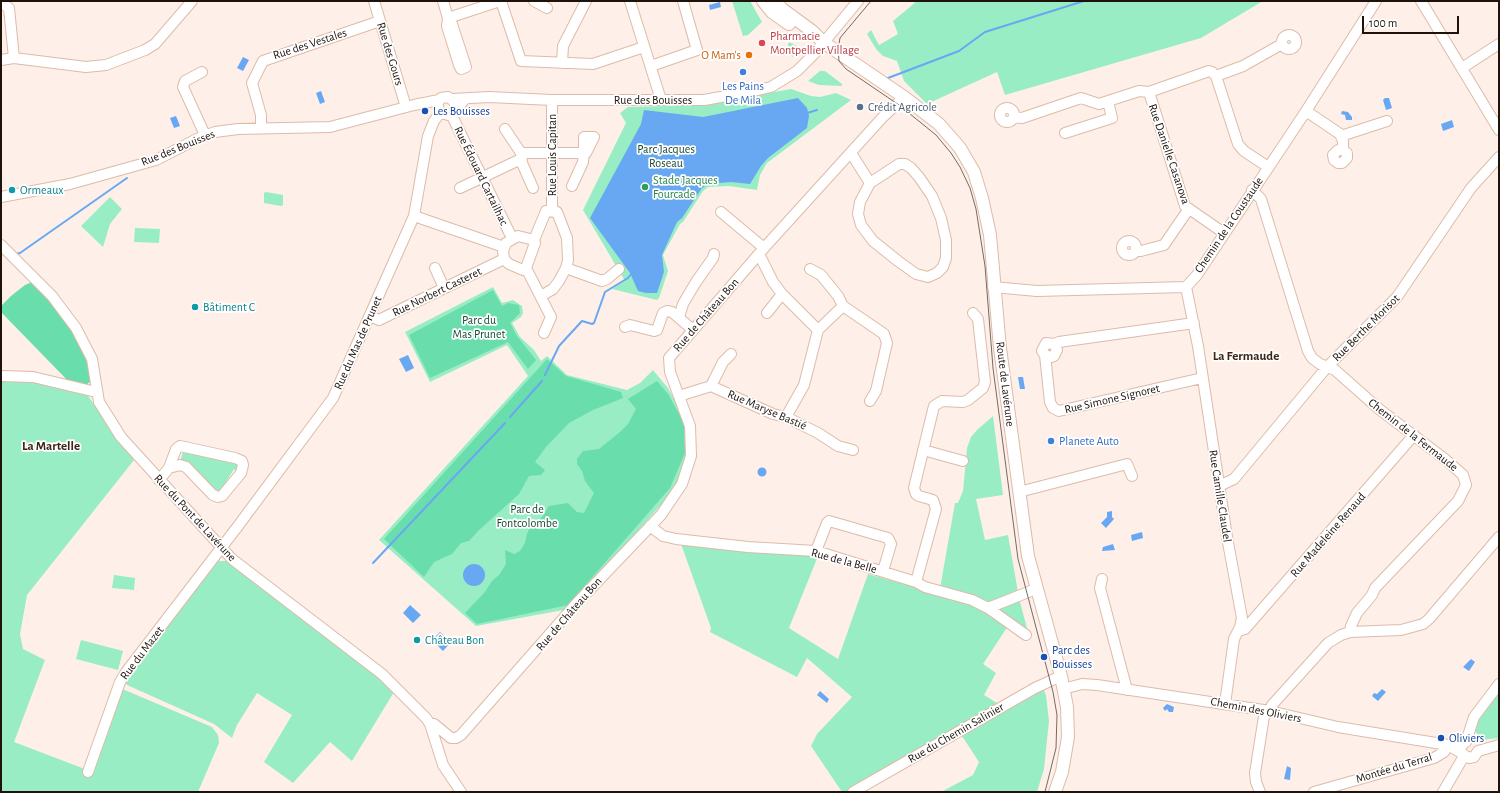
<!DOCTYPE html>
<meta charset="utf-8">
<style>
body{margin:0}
#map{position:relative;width:1500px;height:793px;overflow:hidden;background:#fef0e8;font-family:"Alegreya Sans",sans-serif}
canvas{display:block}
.frame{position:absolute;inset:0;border:2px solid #1e120b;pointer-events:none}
.scale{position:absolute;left:1362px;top:16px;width:97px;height:18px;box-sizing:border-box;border:2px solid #1e120b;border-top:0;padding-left:5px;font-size:12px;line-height:14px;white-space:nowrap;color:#1e120b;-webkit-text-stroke:3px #fff;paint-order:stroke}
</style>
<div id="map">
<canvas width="1500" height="793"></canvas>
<div class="frame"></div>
<div class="scale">100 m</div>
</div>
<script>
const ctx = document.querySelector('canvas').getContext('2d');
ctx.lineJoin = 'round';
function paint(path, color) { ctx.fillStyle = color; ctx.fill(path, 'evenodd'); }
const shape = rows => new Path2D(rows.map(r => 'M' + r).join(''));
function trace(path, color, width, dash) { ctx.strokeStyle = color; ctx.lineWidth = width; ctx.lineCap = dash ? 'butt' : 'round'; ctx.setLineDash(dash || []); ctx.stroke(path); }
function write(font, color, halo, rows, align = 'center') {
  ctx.font = font + ' "Alegreya Sans",sans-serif'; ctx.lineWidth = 3.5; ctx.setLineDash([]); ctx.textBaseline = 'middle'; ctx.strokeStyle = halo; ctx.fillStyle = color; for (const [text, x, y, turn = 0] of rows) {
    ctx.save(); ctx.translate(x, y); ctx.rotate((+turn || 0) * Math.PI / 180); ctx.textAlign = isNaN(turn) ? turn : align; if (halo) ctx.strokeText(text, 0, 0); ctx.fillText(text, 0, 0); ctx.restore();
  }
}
const green = shape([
 [732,1,750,1,762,22,748,35,743,36],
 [917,1,1263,1,1201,38,1005,95,997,72,927,104,904,81,897,61,883,56,876,49,867,34,871,30,879,45,898,34,893,21],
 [789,42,802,49,792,57,787,49],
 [820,71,825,71,842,84,842,86,819,85,808,81],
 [791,89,811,96,820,97,836,93,851,100,767,163,760,175,757,190,729,186,708,187,703,191,683,222,680,224,663,255,668,271,659,298,657,300,612,289,625,281,583,210,626,123,620,113,628,107,700,105],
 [266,192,283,195,283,205,281,206,264,203,264,193],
 [110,197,122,209,110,224,103,247,81,226],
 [135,228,160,229,159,243,134,242],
 [493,287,502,303,513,300,522,306,523,313,521,317,512,323,520,337,534,350,541,361,547,356,567,375,627,390,640,383,653,370,668,388,687,423,688,453,675,489,569,609,476,626,379,540,528,376,507,345,430,382,405,332],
 [1,377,34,379,83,393,88,396,134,460,27,595,20,634,23,649,45,660,14,742,90,771,120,688,212,727,218,735,219,743,198,792,1,792],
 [993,416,1003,495,976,499,985,540,1008,535,1019,598,1028,632,1008,626,983,664,996,673,984,695,1000,705,845,792,842,792,811,746,817,734,852,697,807,658,797,677,710,632,711,628,681,544,818,556,789,628,838,659,868,574,939,594,955,503,958,503,963,491,967,448,971,437,977,430],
 [180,450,239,464,237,473,234,469,226,482,227,486,223,492,216,493,176,460,180,461,183,452],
 [217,561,226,561,352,655,394,692,352,761,330,742,293,783,264,762,292,715,257,693,237,725,232,738,214,724,127,685,124,679],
 [114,575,135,578,134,590,112,588],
 [81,640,123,651,118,670,76,659],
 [1042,686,1046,695,1049,721,1044,769,1037,792,941,792,973,775,979,762,960,733],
 [1499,692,1499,738,1481,740,1474,729,1478,719]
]);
const forest = shape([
 [32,282,64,318,76,336,90,367,91,381,84,387,71,384,1,312,1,306,11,296,25,285],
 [493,290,502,306,508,303,519,305,520,313,510,323,517,336,536,360,528,369,508,342,430,378,409,335],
 [547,359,566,376,621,392,623,398,593,410,569,423,546,447,535,462,545,470,541,475,529,476,519,494,478,531,469,541,461,543,452,554,434,562,424,577,384,539],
 [657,381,668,394,684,423,685,453,670,488,568,605,477,624,465,613,485,592,492,581,499,575,506,564,505,550,514,554,520,551,525,543,527,534,529,529,535,528,549,506,568,503,577,512,584,513,594,493,585,481,582,471,577,464,577,459,583,451,599,449,620,432,628,424,636,409,628,399]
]);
const water = shape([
 [720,2,721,7,710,10,709,5],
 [243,57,249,60,243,71,237,68],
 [321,91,325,102,320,104,316,93],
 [798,98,807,108,809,116,807,128,768,158,761,166,750,184,731,182,708,184,702,188,682,218,677,222,662,255,664,272,657,293,646,293,638,291,630,273,590,218,641,124,644,110,703,117],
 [1385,98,1389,98,1392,108,1386,110,1383,100],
 [1342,111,1348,112,1352,117,1352,120,1346,120,1345,115,1341,114],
 [176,116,180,126,174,128,170,118],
 [1452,120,1454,127,1443,131,1441,124],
 [408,355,414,368,406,372,399,359],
 [1018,377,1023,377,1025,389,1020,389],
 '757.5 472a4.5 4.5 0 1 1 9 0a4.5 4.5 0 1 1-9 0Z',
 [1112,511,1112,517,1114,519,1106,528,1101,523,1107,517,1107,512],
 [1142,532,1143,538,1132,541,1131,535],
 [1113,544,1115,550,1102,551,1103,547],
 '463 575a11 11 0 1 1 22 0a11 11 0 1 1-22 0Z',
 [410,605,421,615,413,623,403,613],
 [440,632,451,642,443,651,432,640],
 [1471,659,1475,662,1469,671,1463,667],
 [1382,689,1386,692,1378,701,1372,696,1374,693,1377,694],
 [820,691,829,699,827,703,817,695],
 [1167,704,1174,707,1173,712,1169,712,1167,709,1165,711,1163,708],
 [1287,766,1291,768,1290,780,1284,779]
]);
const stream = shape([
 [888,78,959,51,985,32,1084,1],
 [807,113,817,110],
 [16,254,20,253,127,178],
 [545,375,559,346,582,321,592,324,594,323,605,292,628,278,632,273],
 [510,417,542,381],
 [373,563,505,423]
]);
const minor = shape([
 [374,1,406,107],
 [443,1,448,18,452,24,466,67,461,69,459,65,447,26,448,18],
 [501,1,521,61,593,64,644,47],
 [534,1,547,8],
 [630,1,661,100],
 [1421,1,1499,130],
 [1,3,9,8,14,58],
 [448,18,500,1],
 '1282 42a7 7 0 1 1 14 0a7 7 0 1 1-14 0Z',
 [1,60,14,58,86,67,106,65,145,50,155,44,192,1],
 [562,63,563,46,586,1],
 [651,66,697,50,683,1],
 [1462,68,1499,44],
 [202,72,185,81,183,87,205,135],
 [1216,76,1243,66,1282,44],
 [453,99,489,97,552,100,704,100,754,91,771,87,797,71,815,53,858,1],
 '1000 115a7 7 0 1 1 14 0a7 7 0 1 1-14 0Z',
 [456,109,454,101,448,97,441,98,437,104,440,113,448,115,453,113,465,99],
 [1306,111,1340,134,1343,141,1343,150,1347,153,1347,158,1342,163,1338,163,1334,160,1333,155,1338,150,1343,150],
 [451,114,512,238],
 [1014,117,1022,118,1081,98,1099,104,1139,91,1149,92],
 [261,128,261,115,252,83,263,61,380,21],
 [505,129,521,153,522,163,533,188],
 [1065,133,1112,118,1108,101],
 [1341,136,1387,121],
 [521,153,586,153,594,137,584,137,584,153,583,162,572,186],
 [851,153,870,183],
 [899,164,905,164,911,168,919,177,932,196,941,218,946,240,946,258,943,267,937,273,928,277,916,274,898,261,873,241,861,225,858,214,860,202,870,183,899,164],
 [460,188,521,159],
 [1252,190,1261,199,1308,351,1312,358,1320,364,1335,370,1379,409,1446,460,1463,475,1466,485,1458,501,1375,588,1372,595,1357,613,1351,626,1350,632,1341,635,1328,643,1272,705,1270,711],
 [1,197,70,184,156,160,197,139,215,132,238,129,330,127,414,105,439,100],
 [552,210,552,100],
 [721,212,764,248],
 [414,216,504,247],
 [1224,233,1185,206,1149,92,1209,71,1212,72,1216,76,1238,144,1244,151,1268,167],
 [518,236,534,240,535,243,526,268,523,270,509,264,504,259,503,251,506,243,518,236],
 [534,240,546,211,557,212,567,238,568,260,566,268,559,281,553,289,541,296],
 '1122 248a7 7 0 1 1 14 0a7 7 0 1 1-14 0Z',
 [1,245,52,296,76,328,92,359,99,402,121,437,232,559,382,674,426,718,430,724,443,765,461,792],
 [1136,251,1141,251,1164,245,1188,210],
 [759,254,773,282,782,294,818,330,804,385,786,417],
 [435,268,444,288],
 [526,268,551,317,544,333],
 [566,268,602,281,607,279,619,269],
 [810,269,821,275,838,296,843,306],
 [993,287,1037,291,1186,287],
 [1186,287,1198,346,1227,537,1242,618,1240,627,1234,639,1225,704],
 [1186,287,1197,275,1306,111,1376,1],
 [767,313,782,294],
 [370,316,379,320,504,259],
 [679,317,683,304,696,282,713,258,714,254],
 [625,327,630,325,654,331,657,330,663,313,667,311,672,312,693,330],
 [818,330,843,306,884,334,887,343,876,391,870,401],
 [1054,344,1059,342,1194,323],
 [1045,355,1051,357,1054,356,1057,350,1054,344,1046,343,1042,351,1045,355,1050,402,1053,408,1059,411,1202,378],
 [1,376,33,377,96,392],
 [711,386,723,362,731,354],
 [679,396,711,386,773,414,786,417,818,433,838,446,853,450],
 [923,450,963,461],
 [159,480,169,468,176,449,180,446,235,458,242,461,243,465,241,473,222,496,218,497,213,495,186,467,180,465,169,468],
 [1219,486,1234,479,1327,367,1397,297,1471,188,1499,157],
 [1019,492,1127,464,1132,476],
 [650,526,663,536,676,539,748,547,816,551,916,582,925,587,972,600,988,608,1036,589],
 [816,551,827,523,829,521,888,538,891,544,883,571],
 [1102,579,1100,588,1127,690],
 [916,582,936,509,933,500,919,496,916,494,914,488,934,406,942,401,963,402,968,400,983,388,985,382,978,319,973,313],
 [988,608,1026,635],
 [1238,631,1245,629,1414,435],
 [1350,632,1401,630,1423,624,1429,619,1499,537],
 [1063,689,1082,684,1097,685,1270,711,1338,727,1448,745,1462,746],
 [430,724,434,724,451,738,456,738,461,735,576,604,661,515,682,484,691,456,690,426,670,372,669,358,764,248,882,118,904,97],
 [1466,742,1474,717,1499,684],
 [1450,746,1469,758,1474,757,1478,751,1499,745],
 [88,772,120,682,126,672,238,526,333,398,414,216,428,136,434,121,440,113],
 [853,792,1035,688,1061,676],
 [1260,792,1256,782,1255,773,1265,710],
 [1314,792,1434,758,1444,752,1448,745],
 [1443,792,1464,756]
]);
const major = shape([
 [763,1,772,12,789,24],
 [775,1,782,9,812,31,823,42,904,97,939,124,960,148,974,172,982,198,990,235,1000,348,1028,556,1061,676,1067,707,1068,737,1062,772,1055,792]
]);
const tram = shape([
 [871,1,840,38,838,49,839,61,846,69,899,105,936,135,951,153,960,167,970,188,976,209,985,266,993,368,1018,559,1053,692,1057,715,1056,748,1045,792]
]);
const markers = [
 [762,43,4,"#e0444e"],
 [749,55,4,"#e8710a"],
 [743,72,4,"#3f7fe0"],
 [860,107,4,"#5c6f8a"],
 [425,111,4,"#1a4fb4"],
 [645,187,4,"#2e9e5b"],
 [12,190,4,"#0f9aa8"],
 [195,307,4,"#0f9aa8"],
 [1051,441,4,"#3f7fe0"],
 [417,640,4,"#0f9aa8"],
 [1044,657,4,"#1a4fb4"],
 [1441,738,4,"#1a4fb4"]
];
const healthNames = [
 ["Pharmacie",770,36],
 ["Montpellier Village",770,50]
];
const streetNames = [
 ["Rue des Vestales",310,44,-18],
 ["Rue des Gours",390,54,73],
 ["Rue des Bouisses",653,100],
 ["Rue des Bouisses",178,148,-22],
 ["Rue Danielle Casanova",1169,154,71],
 ["Rue Louis Capitan",552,155,-90],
 ["Rue Édouard Cartailhac",481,176,64],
 ["Chemin de la Coustaude",1229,225,-56],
 ["Rue Norbert Casteret",437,292,-26],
 ["Rue de Château Bon",706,315,-49],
 ["Rue Berthe Morisot",1366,328,-45],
 ["Rue du Mas de Prunet",358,343,-66],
 ["Route de Lavérune",1005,384,83],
 ["Rue Simone Signoret",1112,399,-13],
 ["Rue Maryse Bastié",767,410,23],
 ["Chemin de la Fermaude",1413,435,38],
 ["Rue Camille Claudel",1220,496,81],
 ["Rue du Pont de Lavérune",195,518,47],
 ["Rue Madeleine Renaud",1328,535,-49],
 ["Rue de la Belle",844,561,15],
 ["Rue de Château Bon",569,614,-49],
 ["Rue du Mazet",142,653,-53],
 ["Chemin des Oliviers",1256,710,11],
 ["Rue du Chemin Salinier",956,733,-30],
 ["Montée du Terral",1394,768,-17]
];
const foodNames = [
 ["O Mam's",741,55]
];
const shopNames = [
 ["Les Pains",743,86],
 ["De Mila",743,100],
 ["Planete Auto",1059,441,"left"]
];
const serviceNames = [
 ["Crédit Agricole",868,107]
];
const transitNames = [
 ["Les Bouisses",433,111],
 ["Parc des",1052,650],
 ["Bouisses",1052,664],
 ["Oliviers",1449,738]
];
const parkNames = [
 ["Parc Jacques",666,149],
 ["Roseau",666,163],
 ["Parc du",479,320],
 ["Mas Prunet",479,334],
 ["Parc de",527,509],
 ["Fontcolombe",527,523]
];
const leisureNames = [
 ["Stade Jacques",653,180],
 ["Fourcade",653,194]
];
const cultureNames = [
 ["Ormeaux",20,190],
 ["Bâtiment C",203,307],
 ["Château Bon",425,640]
];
const neighbourhoodNames = [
 ["La Fermaude",1246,356],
 ["La Martelle",51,446]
];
paint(green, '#98edc5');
paint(forest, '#6addac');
paint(water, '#68a8f3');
trace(stream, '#68a8f3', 2);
trace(minor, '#ddbba8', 12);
trace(major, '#ddbba8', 14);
trace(minor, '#fff', 10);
trace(major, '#fff', 12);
trace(tram, '#766a62', 1);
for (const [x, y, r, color] of markers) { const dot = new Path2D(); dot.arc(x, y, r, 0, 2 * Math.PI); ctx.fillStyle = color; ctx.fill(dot); trace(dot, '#fff', 1.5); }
write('12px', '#be3a42', '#fff', healthNames, 'left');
write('12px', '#1e120b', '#fff', streetNames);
write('12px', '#c56008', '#fff', foodNames, 'right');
write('12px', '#366cbe', '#fff', shopNames);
write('12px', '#4e5e75', '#fff', serviceNames, 'left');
write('12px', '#164399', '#fff', transitNames, 'left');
write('12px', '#174834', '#fff', parkNames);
write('12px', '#27864d', '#fff', leisureNames, 'left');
write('12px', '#0d838f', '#fff', cultureNames, 'left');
write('bold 13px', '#3f2515', '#fff', neighbourhoodNames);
</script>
